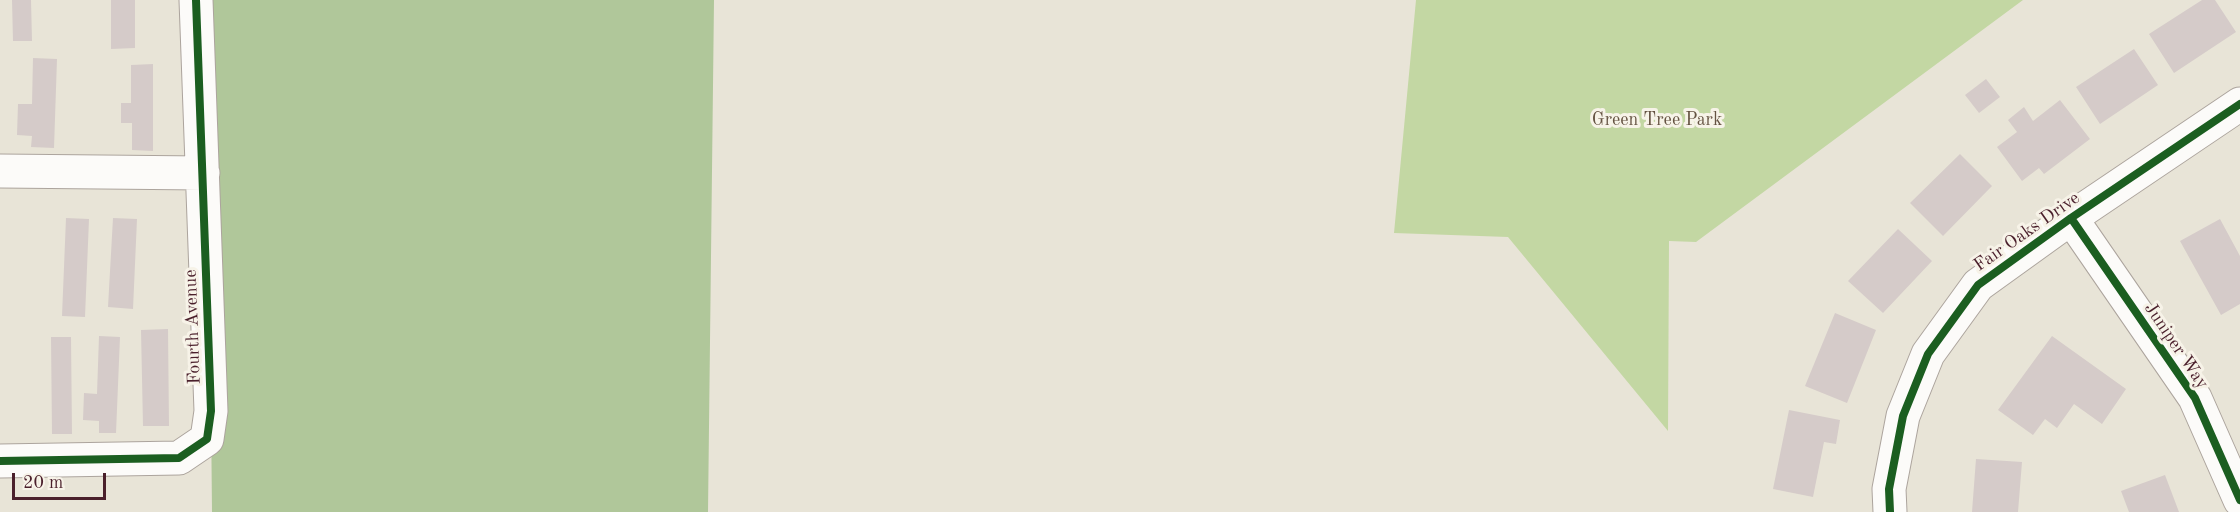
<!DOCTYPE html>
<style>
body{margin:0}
#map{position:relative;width:2240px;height:512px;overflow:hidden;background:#e8e4d7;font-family:"Old Standard TT",serif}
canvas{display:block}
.scale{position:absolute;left:12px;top:473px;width:94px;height:27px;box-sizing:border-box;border:3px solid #4a1f2b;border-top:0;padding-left:8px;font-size:18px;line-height:21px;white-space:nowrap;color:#4a1f2b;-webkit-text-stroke:4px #f7f3e8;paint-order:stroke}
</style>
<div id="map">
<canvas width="2240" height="512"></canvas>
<div class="scale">20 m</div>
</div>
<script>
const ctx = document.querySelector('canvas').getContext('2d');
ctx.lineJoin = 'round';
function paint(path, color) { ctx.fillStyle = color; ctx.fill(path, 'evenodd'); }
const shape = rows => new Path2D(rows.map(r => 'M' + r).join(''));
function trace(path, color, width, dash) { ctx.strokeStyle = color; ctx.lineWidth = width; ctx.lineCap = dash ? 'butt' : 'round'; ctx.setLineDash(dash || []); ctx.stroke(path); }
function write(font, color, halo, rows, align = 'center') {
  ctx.font = font + ' "Old Standard TT",serif'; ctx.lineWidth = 6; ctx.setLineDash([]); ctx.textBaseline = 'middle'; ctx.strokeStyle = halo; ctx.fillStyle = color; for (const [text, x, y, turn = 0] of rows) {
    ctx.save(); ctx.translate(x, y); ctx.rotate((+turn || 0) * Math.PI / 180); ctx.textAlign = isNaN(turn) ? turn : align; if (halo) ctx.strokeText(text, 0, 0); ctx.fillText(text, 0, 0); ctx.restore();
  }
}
const green = shape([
 [1416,0,2023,0,1696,242,1669,241,1668,431,1508,237,1394,233]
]);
const forest = shape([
 [196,0,714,0,708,512,212,512,211,411]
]);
const building = shape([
 [12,0,31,0,32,41,13,41],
 [111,0,135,0,135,48,111,49],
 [2202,0,2215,0,2236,32,2174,73,2149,34],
 [2134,49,2158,85,2100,124,2076,87],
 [33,58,57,59,54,148,31,147,32,136,17,135,18,104,32,104],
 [153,64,153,151,132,150,132,123,121,123,121,103,131,103,131,65],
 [1986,79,2000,97,1979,113,1965,95],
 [2060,100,2090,139,2044,174,2039,168,2022,181,1997,147,2017,132,2008,120,2024,107,2033,121],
 [1960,154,1992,186,1943,236,1910,203],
 [66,218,89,219,85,317,62,316],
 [113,218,137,219,133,309,108,307],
 [2220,219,2240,256,2240,304,2221,315,2180,241],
 [1898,229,1932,261,1883,313,1848,281],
 [1835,313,1876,330,1847,403,1805,386],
 [168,329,169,426,143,426,141,330],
 [99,336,120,337,116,433,99,433,99,421,83,420,84,393,97,394],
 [2052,336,2126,389,2102,424,2074,404,2057,428,2045,419,2033,435,1998,410],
 [51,337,71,337,72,434,52,434],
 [1789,410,1840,420,1836,444,1824,442,1813,497,1773,489],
 [1976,459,2022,462,2018,512,1972,512],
 [2165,475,2179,512,2129,512,2121,491]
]);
const minor = shape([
 [0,171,203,173],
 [2071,218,2195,398,2240,500],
 [0,461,179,458,207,439,211,411,196,0],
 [1890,512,1889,489,1903,416,1928,354,1978,285,2071,218,2240,104]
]);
const cycleway = shape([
 [2071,218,2195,398,2240,500],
 [0,461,179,458,207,439,211,411,196,0],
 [1890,512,1889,489,1903,416,1928,354,1978,285,2071,218,2240,104]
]);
const parkNames = [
 ["Green Tree Park",1657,120]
];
const streetNames = [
 ["Fair Oaks Drive",2027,232,-35],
 ["Fourth Avenue",193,327,-92],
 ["Juniper Way",2176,346,56]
];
paint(green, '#c3d7a3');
paint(forest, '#b0c79a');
paint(building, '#d5cbc9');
trace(minor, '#aca49d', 35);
trace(minor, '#fcfbf9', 33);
trace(cycleway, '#1b5e20', 8);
write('18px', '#655342', '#f7f3e8', parkNames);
write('18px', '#4a1f2b', '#f7f3e8', streetNames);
</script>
